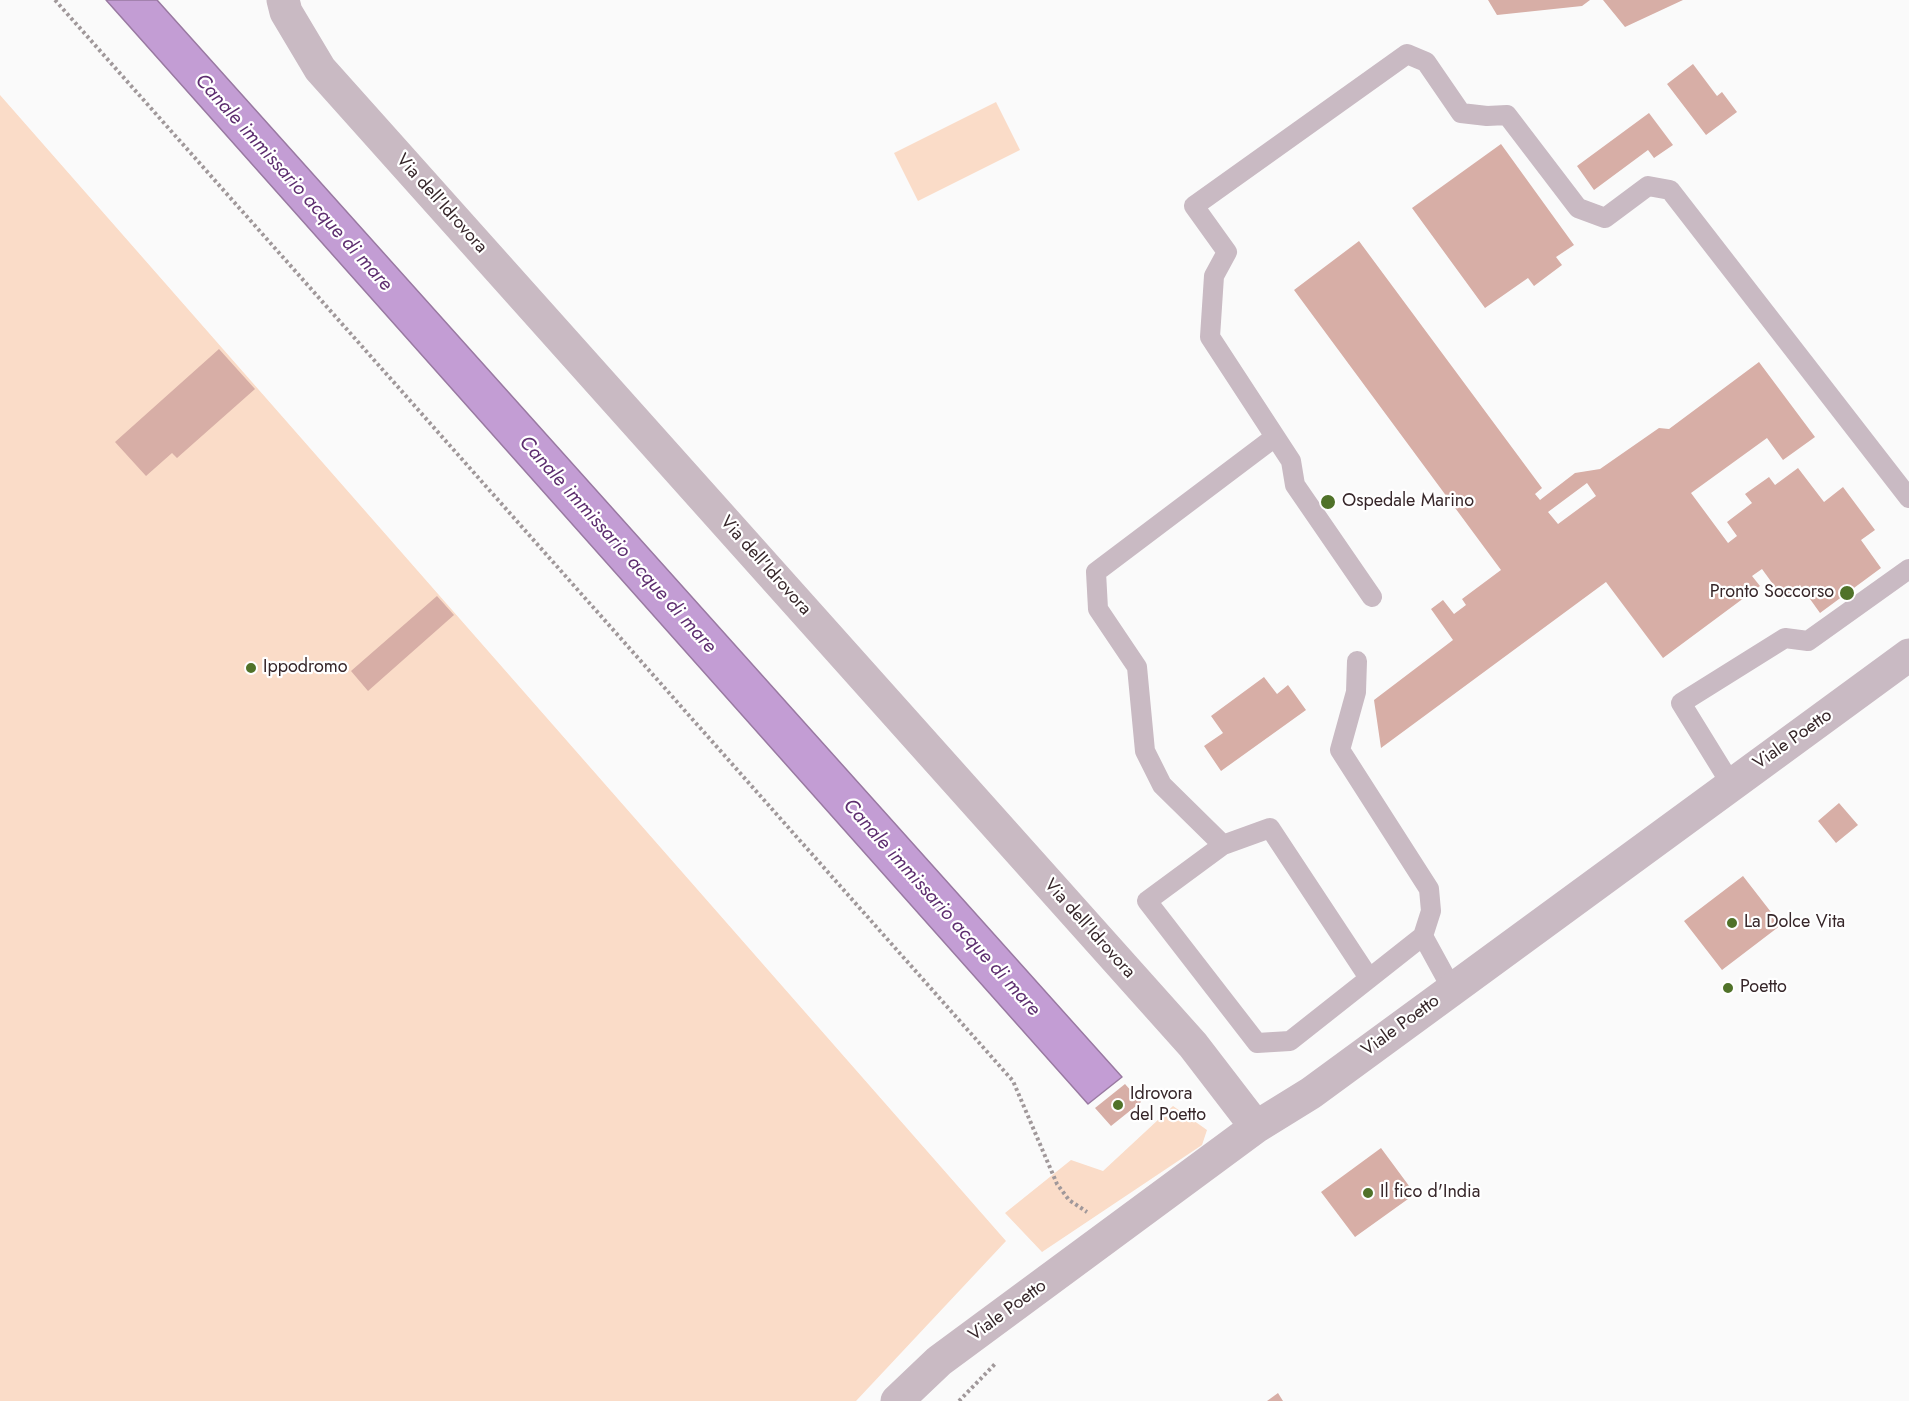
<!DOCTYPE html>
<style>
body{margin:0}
canvas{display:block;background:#fafafa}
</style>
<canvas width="1909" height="1401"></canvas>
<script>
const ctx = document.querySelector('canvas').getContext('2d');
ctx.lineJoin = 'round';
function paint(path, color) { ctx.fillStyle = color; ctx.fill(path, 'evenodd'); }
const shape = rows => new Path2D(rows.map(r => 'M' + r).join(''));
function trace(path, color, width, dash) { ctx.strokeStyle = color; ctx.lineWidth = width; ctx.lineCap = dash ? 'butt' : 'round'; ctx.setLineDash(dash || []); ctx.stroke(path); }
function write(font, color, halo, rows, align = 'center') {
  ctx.font = font + ' Jost,sans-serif'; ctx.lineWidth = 4.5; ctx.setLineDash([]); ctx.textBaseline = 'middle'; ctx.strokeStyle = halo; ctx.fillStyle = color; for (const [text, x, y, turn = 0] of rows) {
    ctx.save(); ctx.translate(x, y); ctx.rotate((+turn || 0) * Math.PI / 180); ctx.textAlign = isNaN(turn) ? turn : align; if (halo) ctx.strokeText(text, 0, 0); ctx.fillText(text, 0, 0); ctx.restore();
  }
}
const green = shape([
 [0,95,1006,1241,856,1401,0,1401],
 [996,102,1020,150,918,201,894,153],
 [1173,1106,1207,1130,1202,1145,1042,1252,1005,1213,1071,1160,1103,1171]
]);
const water = shape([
 [106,0,157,0,1122,1077,1088,1104,106,0]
]);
const building = shape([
 [1488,0,1590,0,1582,6,1497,15],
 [1603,0,1683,0,1625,27],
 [1693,64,1717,96,1722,92,1737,112,1706,135,1667,84],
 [1649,113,1673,145,1654,158,1648,150,1594,190,1577,166],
 [1501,144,1574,245,1556,257,1562,265,1534,286,1528,278,1485,308,1412,208],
 [1359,241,1542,488,1535,494,1540,500,1575,473,1600,469,1659,428,1669,429,1759,362,1815,437,1783,460,1767,438,1691,493,1728,543,1737,536,1727,522,1752,503,1745,494,1769,477,1775,485,1798,468,1824,502,1843,487,1875,530,1861,540,1881,568,1820,613,1800,585,1783,598,1762,569,1752,576,1760,586,1663,658,1606,582,1381,748,1374,700,1453,640,1431,609,1443,600,1454,614,1466,605,1462,599,1501,570,1294,290],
 [1587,483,1596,496,1558,524,1548,512],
 [219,349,255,389,177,458,172,453,146,476,115,442],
 [437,596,454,615,368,691,351,671],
 [1264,677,1277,694,1288,685,1306,710,1221,771,1204,746,1223,733,1211,716],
 [1839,803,1858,825,1836,843,1818,821],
 [1743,876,1781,925,1722,970,1684,921],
 [1125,1084,1141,1102,1111,1126,1095,1108],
 [1381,1148,1415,1194,1355,1237,1321,1192],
 [1278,1393,1283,1401,1267,1401]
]);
const path = shape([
 [55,0,1013,1081,1057,1184,1069,1200,1087,1212],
 [959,1401,996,1363]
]);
const lane = shape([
 [1372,597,1295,485,1291,461,1210,337,1214,276,1227,252,1194,206,1407,54,1426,62,1461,113,1487,116,1507,115,1578,208,1605,218,1648,186,1670,190,1909,498],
 [1357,661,1356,692,1340,750,1429,889,1431,911,1423,936,1290,1041,1257,1043,1147,901,1223,845,1270,828,1369,978],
 [1731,784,1681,703,1785,638,1808,641,1909,569],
 [1223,845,1162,785,1145,751,1137,667,1098,609,1096,572,1275,437],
 [1423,936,1452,989]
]);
const street = shape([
 [283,0,286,12,320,69,1193,1045,1256,1127],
 [897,1401,939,1361,1256,1127,1311,1093,1909,655]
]);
const markers = [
 [1328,502,8,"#507229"],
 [1847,593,8,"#507229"],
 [251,668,6,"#507229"],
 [1732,923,6,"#507229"],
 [1728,988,6,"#507229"],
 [1118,1105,6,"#507229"],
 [1368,1193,6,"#507229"]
];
const streetNames = [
 ["Via dell'Idrovora",441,204,48],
 ["Via dell'Idrovora",765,566,48],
 ["Viale Poetto",1793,740,-35],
 ["Via dell'Idrovora",1089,929,48],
 ["Viale Poetto",1401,1026,-36],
 ["Viale Poetto",1008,1311,-36]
];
const poiNames = [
 ["Ospedale Marino",1342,502],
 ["Pronto Soccorso",1834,593,"right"],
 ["Ippodromo",263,668],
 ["La Dolce Vita",1744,923],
 ["Poetto",1740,988],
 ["Idrovora",1130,1095],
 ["del Poetto",1130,1116],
 ["Il fico d'India",1380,1193]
];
const waterNames = [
 ["Canale immissario acque di mare",293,183,48],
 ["Canale immissario acque di mare",617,545,48],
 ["Canale immissario acque di mare",941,908,48]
];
paint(green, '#fadcc8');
paint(water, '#c39dd4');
trace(water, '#9979a1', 1.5);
paint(building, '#d7aea6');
trace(path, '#a0989a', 4, [3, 3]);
trace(lane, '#c9bac3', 20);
trace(street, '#c9bac3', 33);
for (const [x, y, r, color] of markers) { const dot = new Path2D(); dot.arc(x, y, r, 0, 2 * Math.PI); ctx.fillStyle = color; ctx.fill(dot); trace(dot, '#fff', 2); }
write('18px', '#362629', '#fff', streetNames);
write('18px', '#362629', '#fff', poiNames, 'left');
write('italic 20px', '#5d2d6f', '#fff', waterNames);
</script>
